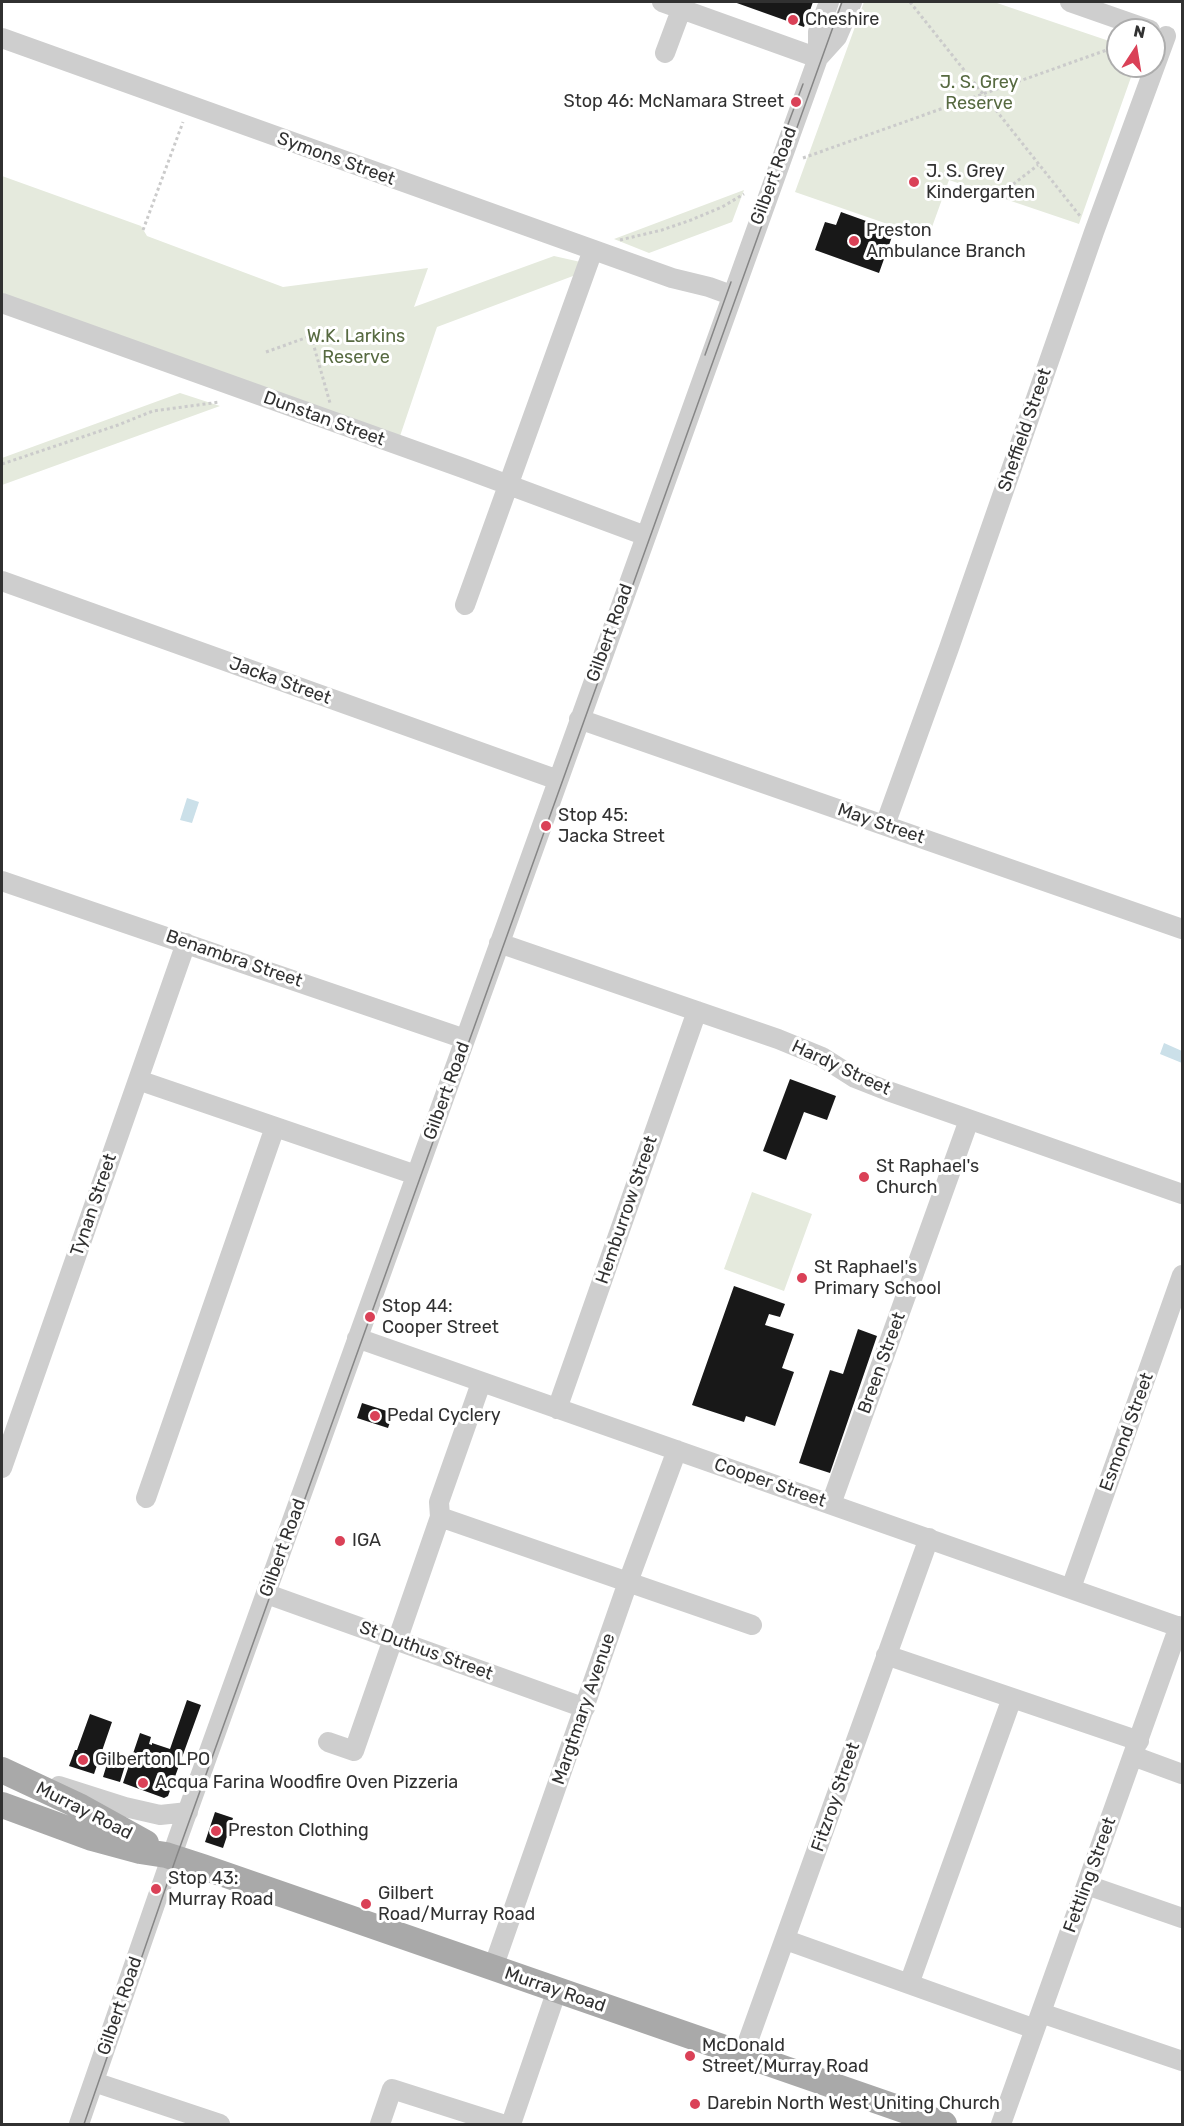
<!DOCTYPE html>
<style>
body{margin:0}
#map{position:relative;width:1184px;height:2126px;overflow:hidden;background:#fff;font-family:Rubik,sans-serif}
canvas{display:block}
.frame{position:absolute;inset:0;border:3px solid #313131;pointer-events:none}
.north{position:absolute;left:1106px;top:18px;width:60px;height:60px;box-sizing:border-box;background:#fff;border:2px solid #adadad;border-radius:50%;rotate:12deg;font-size:16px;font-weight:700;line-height:24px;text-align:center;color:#313131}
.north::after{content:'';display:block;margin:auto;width:21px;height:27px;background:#da4157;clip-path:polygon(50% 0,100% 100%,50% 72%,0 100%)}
</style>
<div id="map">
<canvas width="1184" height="2126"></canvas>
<div class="frame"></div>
<div class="north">N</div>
</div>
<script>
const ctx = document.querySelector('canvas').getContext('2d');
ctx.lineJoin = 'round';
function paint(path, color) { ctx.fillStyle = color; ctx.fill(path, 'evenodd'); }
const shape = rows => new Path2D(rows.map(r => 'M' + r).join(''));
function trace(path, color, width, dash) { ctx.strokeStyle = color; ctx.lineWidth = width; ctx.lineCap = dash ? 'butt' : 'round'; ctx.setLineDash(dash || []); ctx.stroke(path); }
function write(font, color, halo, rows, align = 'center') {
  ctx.font = font + ' Rubik,sans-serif'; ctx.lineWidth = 6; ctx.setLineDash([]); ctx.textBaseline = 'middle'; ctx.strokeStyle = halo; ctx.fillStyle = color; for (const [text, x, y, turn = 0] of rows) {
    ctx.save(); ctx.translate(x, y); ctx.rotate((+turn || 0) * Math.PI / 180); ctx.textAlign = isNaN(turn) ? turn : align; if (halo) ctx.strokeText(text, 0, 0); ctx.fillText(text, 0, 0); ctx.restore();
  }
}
const green = shape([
 [864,2,994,2,1118,44,1118,66,1135,66,1079,224,949,180,928,238,795,192],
 [2,176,141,226,147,236,283,287,428,268,414,307,554,256,585,263,581,273,437,327,399,439,2,295],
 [744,190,732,222,649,253,614,239],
 [180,393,220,406,2,485,2,458],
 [752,1192,812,1214,784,1291,724,1269]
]);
const water = shape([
 [187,798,199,802,192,823,180,820],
 [1164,1043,1182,1051,1182,1063,1160,1054]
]);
const building = shape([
 [734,2,813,2,804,27],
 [841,212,894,231,879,273,815,250,825,222,836,225],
 [790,1079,836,1096,827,1120,804,1112,786,1160,763,1151],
 [734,1286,785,1304,780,1317,769,1314,765,1325,794,1334,782,1368,794,1372,775,1426,746,1416,744,1422,692,1405],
 [858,1329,877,1336,830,1473,799,1463,830,1370,843,1374],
 [362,1403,393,1413,388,1428,357,1418],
 [187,1700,201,1705,168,1796,164,1798,123,1783,140,1733,151,1737,149,1744,152,1745,152,1743,170,1749],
 [90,1714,112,1722,94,1774,69,1766,75,1750,77,1750],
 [110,1754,127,1759,120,1782,103,1777],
 [215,1812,233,1818,223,1848,205,1842]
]);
const path = shape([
 [910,2,1080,216],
 [803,158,1118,46],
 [1005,199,1007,189,1038,165],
 [143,230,183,122],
 [620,240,662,230,691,220,722,207,744,194],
 [266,352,311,336,330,403],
 [2,464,118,425,153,411,220,402]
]);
const minor = shape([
 [662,2,818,58],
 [1070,2,1150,30],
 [2,38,672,278,709,287,731,295],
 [665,53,684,2],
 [818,58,837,37,852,2],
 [2,303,463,468,646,536],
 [2,581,558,780],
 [465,605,593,250],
 [579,719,1182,929],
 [885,825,949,648,1094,232,1166,36],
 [2,881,465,1039],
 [499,943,778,1039,822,1057,855,1078,888,1091,1182,1194],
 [138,1080,416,1175],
 [357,1338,1182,1628],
 [557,1409,697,1011],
 [2,1468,186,943],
 [146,1498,275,1127],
 [831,1504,969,1120],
 [440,1517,752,1625],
 [1071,1588,1182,1275],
 [267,1594,585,1708],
 [397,1641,440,1517,439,1502,481,1383],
 [886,1655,1139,1741],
 [328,1742,354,1751,393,1639],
 [1133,1756,1182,1774],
 [59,1786,125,1807,160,1815,188,1812],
 [1087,1885,1182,1918],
 [786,1940,1035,2029],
 [493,1968,628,1582,677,1450],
 [909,1984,1012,1698],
 [1041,2013,1182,2061],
 [743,2055,929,1538],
 [94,2082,220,2124],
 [79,2124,179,1835,818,58,818,32,829,2],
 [380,2124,392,2089,502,2124],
 [511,2124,557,1990],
 [1001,2124,1179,1626]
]);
const major = shape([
 [2,1770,81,1807,146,1843],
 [2,1805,92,1838,140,1851,166,1855,203,1867,944,2124]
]);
const tram = shape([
 [784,135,803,84],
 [705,355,731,282],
 [84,2124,176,1858,842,2]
]);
const markers = [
 [793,20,6,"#da4157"],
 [796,102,6,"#da4157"],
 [914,182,6,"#da4157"],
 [854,241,6,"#da4157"],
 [546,826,6,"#da4157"],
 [864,1177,6,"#da4157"],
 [802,1278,6,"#da4157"],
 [370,1317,6,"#da4157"],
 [375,1416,6,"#da4157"],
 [340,1541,6,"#da4157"],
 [83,1760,6,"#da4157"],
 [143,1783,6,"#da4157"],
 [216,1831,6,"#da4157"],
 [156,1889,6,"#da4157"],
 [366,1904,6,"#da4157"],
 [690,2056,6,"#da4157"],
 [695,2104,6,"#da4157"]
];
const poiNames = [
 ["Cheshire",805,20],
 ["Stop 46: McNamara Street",784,102,"right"],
 ["J. S. Grey",926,172],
 ["Kindergarten",926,193],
 ["Preston",866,231],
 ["Ambulance Branch",866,252],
 ["Stop 45:",558,816],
 ["Jacka Street",558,837],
 ["St Raphael's",876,1167],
 ["Church",876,1188],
 ["St Raphael's",814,1268],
 ["Primary School",814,1289],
 ["Stop 44:",382,1307],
 ["Cooper Street",382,1328],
 ["Pedal Cyclery",387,1416],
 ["IGA",352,1541],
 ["Gilberton LPO",95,1760],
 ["Acqua Farina Woodfire Oven Pizzeria",155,1783],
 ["Preston Clothing",228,1831],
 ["Stop 43:",168,1879],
 ["Murray Road",168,1900],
 ["Gilbert",378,1894],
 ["Road/Murray Road",378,1915],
 ["McDonald",702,2046],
 ["Street/Murray Road",702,2067],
 ["Darebin North West Uniting Church",707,2104]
];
const parkNames = [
 ["J. S. Grey",979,83],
 ["Reserve",979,104],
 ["W.K. Larkins",356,337],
 ["Reserve",356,358]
];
const streetNames = [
 ["Symons Street",336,159,20],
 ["Gilbert Road",774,176,-70],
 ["Dunstan Street",324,419,20],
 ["Sheffield Street",1025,430,-71],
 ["Gilbert Road",610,633,-70],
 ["Jacka Street",280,681,20],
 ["May Street",881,824,19],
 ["Benambra Street",234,959,19],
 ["Hardy Street",841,1068,25],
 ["Gilbert Road",447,1091,-70],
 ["Tynan Street",94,1205,-71],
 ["Hemburrow Street",627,1210,-71],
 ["Breen Street",882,1363,-70],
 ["Esmond Street",1127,1432,-70],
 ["Cooper Street",770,1483,19],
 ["Gilbert Road",283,1548,-70],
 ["St Duthus Street",426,1651,20],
 ["Margtmary Avenue",584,1709,-71],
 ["Fitzroy Street",836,1797,-71],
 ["Murray Road",84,1811,27],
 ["Fettling Street",1090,1875,-70],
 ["Murray Road",555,1990,19],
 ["Gilbert Road",120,2006,-71]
];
paint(green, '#e5eadd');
paint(water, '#cbe0e9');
paint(building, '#181818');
trace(path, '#cbcbcb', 3, [3, 3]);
trace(minor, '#cecece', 20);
trace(major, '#a9a9a9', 26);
trace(tram, '#868686', 1.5);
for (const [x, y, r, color] of markers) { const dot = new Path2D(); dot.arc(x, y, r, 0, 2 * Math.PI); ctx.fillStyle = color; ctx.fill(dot); trace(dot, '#fff', 2); }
write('18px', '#313131', '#fff', poiNames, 'left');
write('18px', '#576a41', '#fff', parkNames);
write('18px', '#313131', '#fff', streetNames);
</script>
